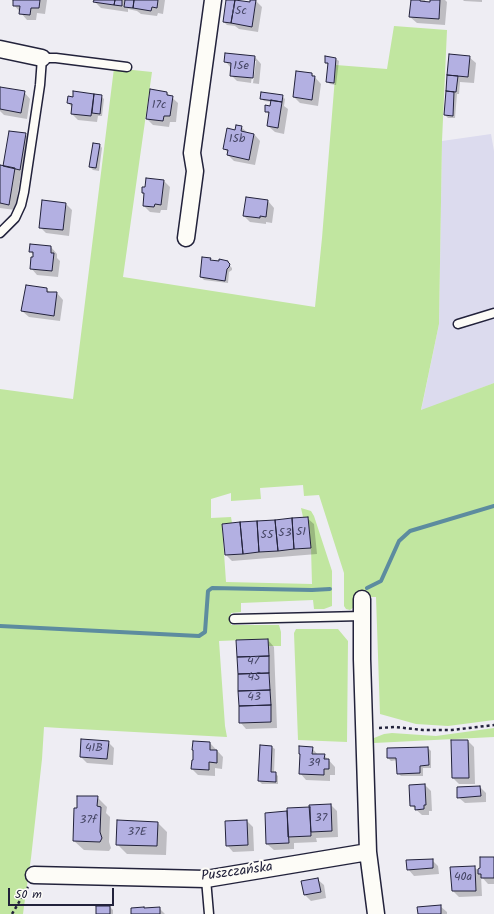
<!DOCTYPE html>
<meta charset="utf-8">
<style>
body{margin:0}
#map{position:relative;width:494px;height:914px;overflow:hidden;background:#eeedf3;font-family:Kalam,sans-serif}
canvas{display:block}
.scale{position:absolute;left:8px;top:888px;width:106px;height:18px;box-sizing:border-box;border:2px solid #22223b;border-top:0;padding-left:5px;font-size:12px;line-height:14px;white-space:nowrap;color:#22223b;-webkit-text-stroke:3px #fdfcf7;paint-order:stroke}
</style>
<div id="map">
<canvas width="494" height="914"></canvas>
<div class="scale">50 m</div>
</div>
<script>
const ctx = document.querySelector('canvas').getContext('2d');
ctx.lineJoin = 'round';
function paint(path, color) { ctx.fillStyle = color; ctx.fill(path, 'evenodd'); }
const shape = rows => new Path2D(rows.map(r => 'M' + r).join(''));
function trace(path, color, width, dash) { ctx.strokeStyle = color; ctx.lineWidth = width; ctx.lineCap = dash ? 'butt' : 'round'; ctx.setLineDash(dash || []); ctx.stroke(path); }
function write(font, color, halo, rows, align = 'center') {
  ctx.font = font + ' Kalam,sans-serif'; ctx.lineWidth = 4; ctx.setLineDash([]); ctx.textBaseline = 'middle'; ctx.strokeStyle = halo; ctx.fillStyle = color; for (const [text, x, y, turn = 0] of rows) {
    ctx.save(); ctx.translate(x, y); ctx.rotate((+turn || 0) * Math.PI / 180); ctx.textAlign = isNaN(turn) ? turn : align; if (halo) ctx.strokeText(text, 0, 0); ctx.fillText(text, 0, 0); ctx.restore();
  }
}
const built = shape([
 [491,134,494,151,494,383,421,411,439,324,442,141]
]);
const green = shape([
 [394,26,447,30,442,141,439,324,421,410,494,383,494,720,448,726,416,724,380,714,376,597,354,597,354,607,350,610,346,609,344,606,344,573,319,495,304,496,303,485,260,488,261,499,231,501,231,493,211,499,211,518,231,517,232,523,222,524,226,582,312,584,311,548,308,517,303,517,301,508,311,511,314,516,332,571,332,606,324,609,314,609,313,600,241,603,241,612,231,613,231,625,279,625,281,632,281,646,268,646,268,639,219,641,225,726,227,737,60,728,44,727,42,759,31,858,24,906,23,914,0,914,0,389,73,399,114,68,152,72,123,277,315,307,322,238,336,65,387,69],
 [296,629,338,629,348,641,347,742,298,740,294,633],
 [494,728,494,737,374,743,374,738,384,734,392,733,436,736]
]);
const shadow = shape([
 [14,0,47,0,45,14,37,13,36,20,27,20,14,5],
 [95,0,165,0,163,14,158,13,157,16,141,14,137,11,128,9,128,12,101,8,95,2],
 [227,0,251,3,251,0,255,0,262,7,258,32,239,29,235,26,227,25,224,22],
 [412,0,425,0,426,3,431,3,431,0,445,0,447,2,445,25,417,23,410,17],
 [463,0,482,0,482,2,464,1],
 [450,55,469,57,476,63,474,83,460,82,459,94,457,94,455,118,448,118,445,115],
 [255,57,261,64,259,84,237,81,231,75,231,68,225,61],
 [254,61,256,61,253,83,251,83],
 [336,59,339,61,336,85,330,84,327,81,329,66,326,63],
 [312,74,321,84,318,106,300,103,294,97],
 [24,92,30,99,27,119,4,115,0,111,0,94],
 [74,92,101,96,104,99,102,116,98,116,97,122,78,120,72,114,72,107,68,103,73,98],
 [167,93,178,103,176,122,170,122,169,127,153,125,147,119],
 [282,96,285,99,284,106,288,109,284,134,275,132,268,126,270,116,266,111,271,107,272,102,264,101,261,98],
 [241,127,248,133,254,134,260,141,255,165,234,161,228,155,228,153,224,148,236,131],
 [25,134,32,141,26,175,21,174,15,210,0,208,0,167,4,167],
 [100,145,102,148,99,171,93,170,90,167],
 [164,181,170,187,167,210,161,210,160,213,150,212,144,206,145,195,143,193],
 [247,198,268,201,274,208,272,223,266,222,266,224,250,222,244,216],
 [43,201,66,204,72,210,69,236,46,233,40,227],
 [30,246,51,247,57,254,57,258,60,261,58,277,37,275,31,268,34,256,30,251],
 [210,259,212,261,227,262,230,264,230,266,232,268,232,270,229,272,228,283,204,280,201,277],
 [46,289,51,293,57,293,63,300,60,321,29,317,22,311],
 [307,518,314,524,317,554,232,561,226,555],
 [268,640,274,647,277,728,246,729,240,722],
 [468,741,474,747,475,784,459,784,453,778],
 [108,742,114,748,113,765,87,763,81,757],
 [210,743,223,757,222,769,215,768,215,776,198,775,192,769],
 [272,747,275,749,274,773,275,773,278,776,278,784,262,784,259,781],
 [312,748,318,755,324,755,335,767,335,775,330,775,330,781,306,780,300,773],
 [428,748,431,751,431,768,423,768,423,776,401,776,398,773,398,760,391,761,388,758],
 [425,785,431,791,432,811,429,811,429,815,422,815,411,805],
 [480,787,486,793,486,802,465,803,458,797],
 [97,797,107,807,106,813,110,817,109,842,111,848,109,851,84,850,74,841],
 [331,805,337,811,338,837,316,838,317,842,294,843,294,849,274,850,267,844,266,814,288,812],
 [247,821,253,827,254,851,233,852,227,845],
 [158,823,167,832,166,855,127,854,117,844],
 [494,858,494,884,488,884,481,876,482,896,459,897,453,891,474,867,479,871],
 [432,860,438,866,439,874,414,876,408,869],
 [317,879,324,885,326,898,311,901,305,895],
 [440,906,447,912,447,914,419,914],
 [97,907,110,907,113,910,113,914,97,914],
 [159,908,165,914,132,914]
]);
const stream = shape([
 [367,588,381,581,399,541,410,531,494,506],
 [0,626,199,636,205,632,208,591,212,588,312,590,330,589]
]);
const building = shape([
 [13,0,40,0,39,8,31,8,30,15,19,14,20,6,13,6,13,0],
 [94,0,115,0,114,5,93,2,94,0],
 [115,0,122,0,122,6,114,5,115,0],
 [125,0,134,0,133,8,124,7,125,0],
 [134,0,158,0,157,8,152,7,151,11,133,8,134,0],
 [226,0,235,0,231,23,223,22,226,0],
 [235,0,250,2,250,0,256,0,252,27,231,23,235,0],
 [411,0,420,0,420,1,430,2,430,0,440,0,439,19,409,17,411,0],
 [225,53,255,56,253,78,230,76,231,63,224,62,225,53],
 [449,54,470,56,468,77,447,75,449,54],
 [325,56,336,58,334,83,326,82,328,63,325,63,325,56],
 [296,71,312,73,312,76,315,76,312,100,293,97,296,71],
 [447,75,458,76,456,92,446,91,447,75],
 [0,87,25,91,21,113,0,109,0,87],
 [150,89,167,92,167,95,173,96,170,116,164,116,163,121,146,119,150,89],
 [73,91,94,94,91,116,71,114,72,104,67,103,68,96,73,97,73,91],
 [446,91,454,92,453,116,444,115,446,91],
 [261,92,283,95,282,102,260,99,261,92],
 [94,94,102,95,100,114,92,113,94,94],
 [271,100,282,102,278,128,267,126,269,112,265,112,265,105,270,106,271,100],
 [236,125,242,126,241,131,254,134,249,160,227,155,228,150,223,149,227,128,235,130,236,125],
 [9,131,26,133,20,170,3,166,9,131],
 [93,143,100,144,96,168,89,167,93,143],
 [0,165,15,168,9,205,0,203,0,165],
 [146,178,164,180,161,205,155,204,154,207,143,206,144,193,142,193,142,187,145,187,146,178],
 [246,197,268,200,266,217,260,216,260,218,243,216,246,197],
 [42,200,66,203,63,230,39,228,42,200],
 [30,244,51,246,51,253,54,253,52,271,30,269,31,257,33,257,33,252,29,252,30,244],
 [202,257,211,258,210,260,219,261,219,259,228,261,228,262,230,264,229,267,227,269,225,281,200,277,202,257],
 [26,285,47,288,47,292,57,292,54,316,21,311,26,285],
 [308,517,311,548,294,549,292,518,308,517],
 [292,518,294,549,278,551,275,520,292,518],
 [275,520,278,551,259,552,257,521,275,520],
 [257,521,259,552,243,554,240,522,257,521],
 [240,522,243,554,225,555,222,524,240,522],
 [268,639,269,656,237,657,236,640,268,639],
 [269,656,269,673,238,674,237,657,269,656],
 [269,673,270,690,238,691,238,674,269,673],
 [270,690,271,705,239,706,238,691,270,690],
 [271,705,271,722,239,723,239,706,271,705],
 [81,739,109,741,107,759,80,757,81,739],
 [451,740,468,740,469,778,452,778,451,740],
 [193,741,210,742,210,750,217,750,217,763,209,762,209,770,191,769,192,760,193,760,193,750,192,750,193,741],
 [260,745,272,746,271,772,276,772,276,782,258,781,260,745],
 [299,746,313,747,312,754,325,754,324,759,329,759,329,769,324,769,324,775,299,774,300,754,299,754,299,746],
 [428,747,429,765,420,766,420,773,397,774,396,758,387,758,387,748,428,747],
 [425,784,426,805,424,805,424,809,415,810,415,806,410,806,409,785,425,784],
 [480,786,481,796,457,798,457,787,480,786],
 [77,796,98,796,97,806,101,807,100,832,102,838,100,842,73,841,74,808,77,808,77,796],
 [331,804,332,831,311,832,309,805,331,804],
 [310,807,311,836,288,837,287,808,310,807],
 [287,811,289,843,266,844,265,813,287,811],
 [117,820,158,822,157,846,116,845,117,820],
 [247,820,248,845,226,846,225,821,247,820],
 [480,857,494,857,494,878,481,878,481,874,478,874,478,869,480,868,480,857],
 [433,859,433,868,407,870,406,860,433,859],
 [475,866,476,891,452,891,450,867,475,866],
 [318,878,321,892,304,895,301,881,318,878],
 [441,905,441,914,418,914,417,907,441,905],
 [96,906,110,906,110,914,96,914,96,906],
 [144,907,144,908,160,907,160,914,131,914,131,908,144,907]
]);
const path = shape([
 [379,728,395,727,423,730,452,730,494,725],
 [12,914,28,887]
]);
const service = shape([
 [0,233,15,218,21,205,24,192,40,85,42,58,56,58,127,67],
 [458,324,494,313],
 [234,619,362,616],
 [206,879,209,914]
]);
const minor = shape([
 [0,49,42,58],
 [186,238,195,171,192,153,213,0],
 [362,599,362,659,368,852,376,914],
 [34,875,206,879,368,852]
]);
const numberNames = [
 ["15c",239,12],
 ["15e",241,67],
 ["17c",159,106],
 ["15b",237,140],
 ["51",301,533],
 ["53",285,534],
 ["55",267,536],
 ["47",253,662],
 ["45",254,678],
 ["43",254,698],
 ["41B",94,749],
 ["39",314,764],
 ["37",321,819],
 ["37f",88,821],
 ["37E",137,833],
 ["40a",463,878]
];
const streetNames = [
 ["Puszczańska",237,873,-8]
];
paint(built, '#dcdbee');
paint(green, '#c1e6a0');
paint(shadow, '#0003');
trace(stream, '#5d8c9f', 4);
paint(building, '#b3b0e2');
trace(building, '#22223b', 1);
trace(service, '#22223b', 11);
trace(minor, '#22223b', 19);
trace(path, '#22223b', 2.5, [3, 3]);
trace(service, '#fdfcf7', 8);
trace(minor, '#fdfcf7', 16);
write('12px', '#464665', null, numberNames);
write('14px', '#22223b', '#fdfcf7', streetNames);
</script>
